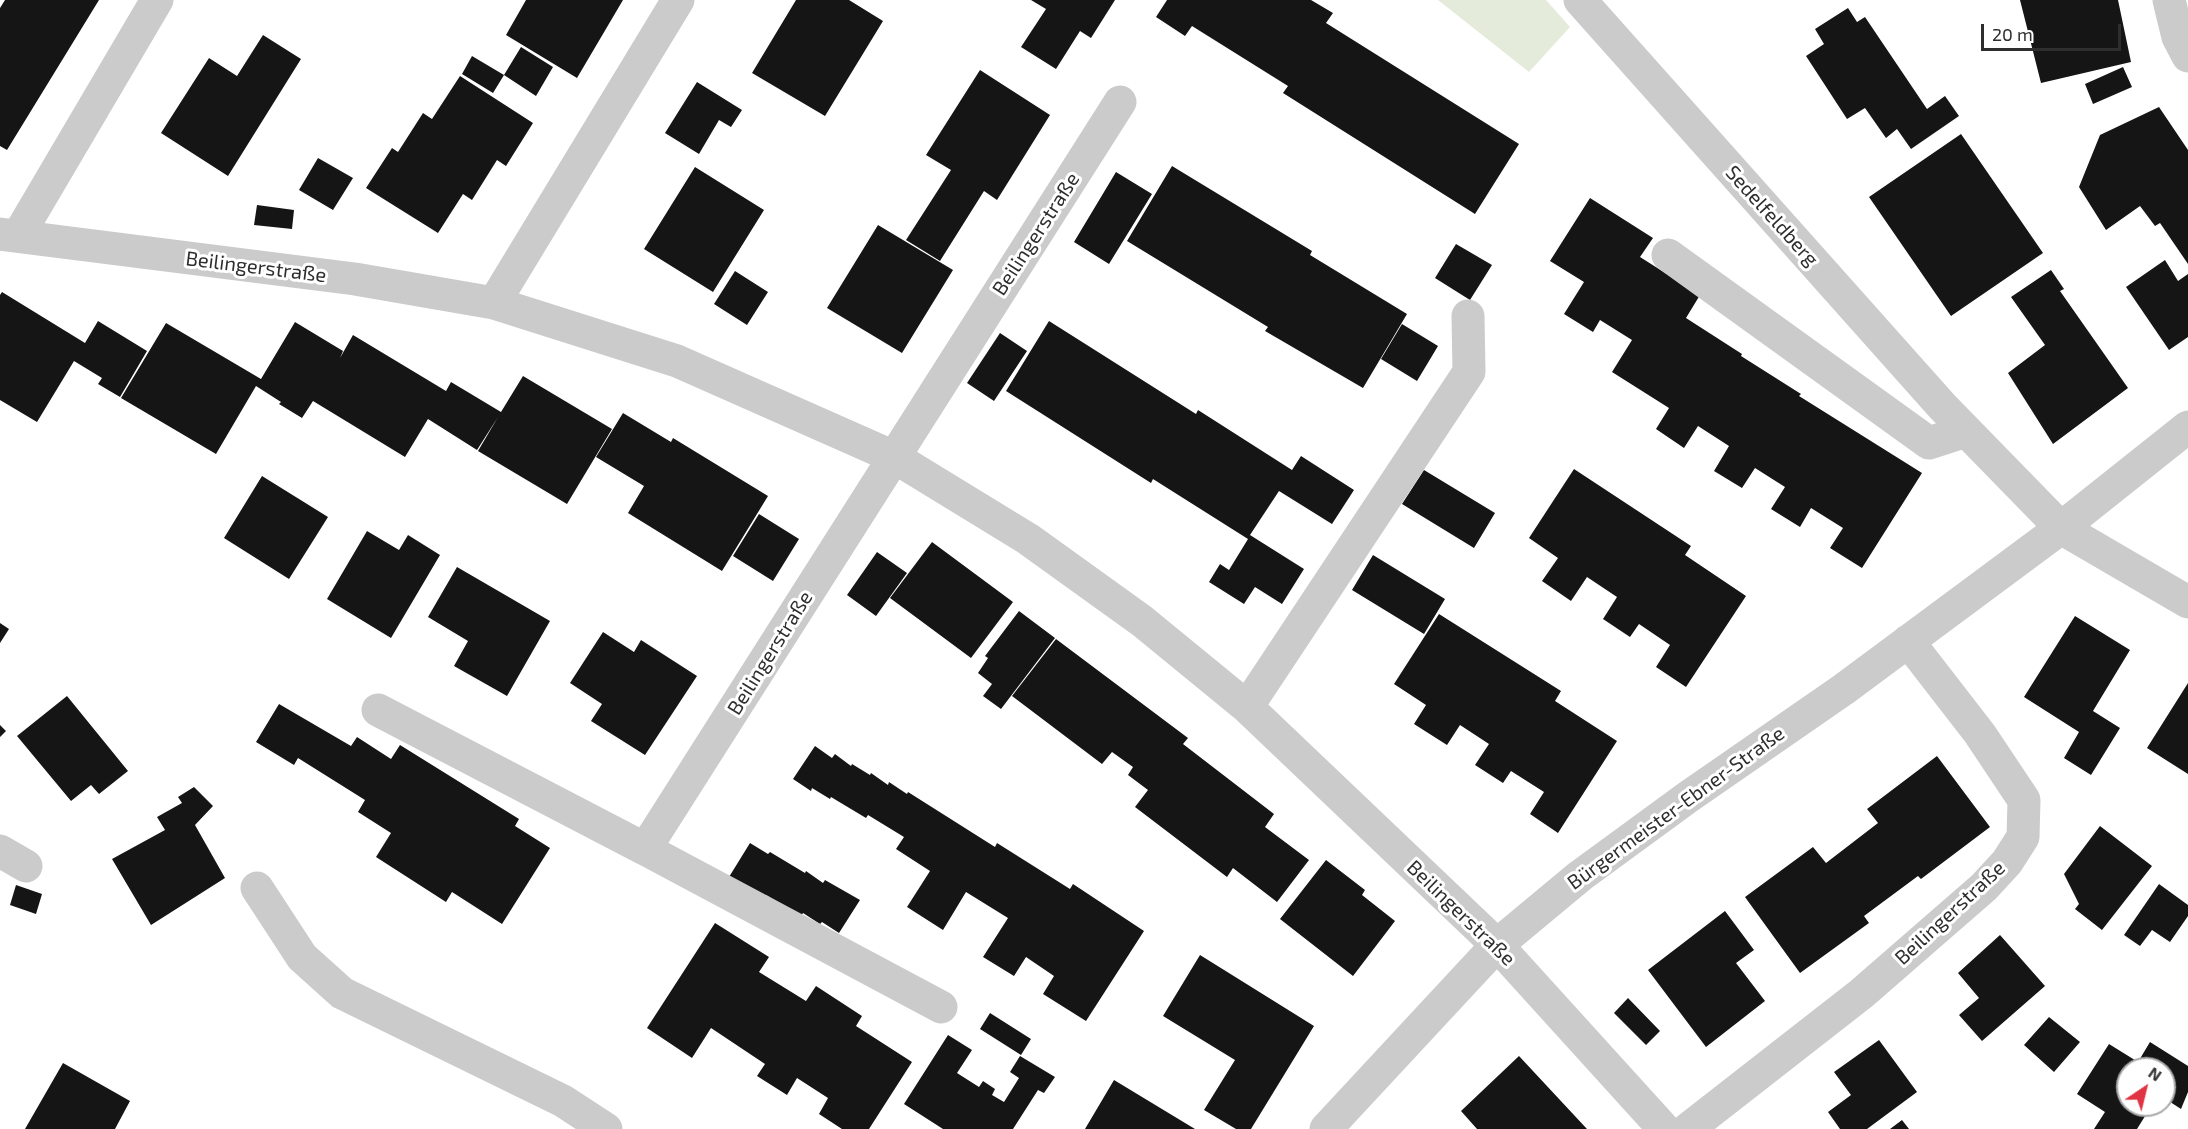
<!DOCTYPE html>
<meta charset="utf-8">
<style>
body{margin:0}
#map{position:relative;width:2188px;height:1129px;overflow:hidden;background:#fff;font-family:"Exo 2",sans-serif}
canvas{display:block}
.north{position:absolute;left:2116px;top:1057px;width:60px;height:60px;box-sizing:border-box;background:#fff;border:2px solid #ababab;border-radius:50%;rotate:35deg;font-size:16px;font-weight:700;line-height:24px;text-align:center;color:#2e2e2e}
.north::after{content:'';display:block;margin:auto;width:21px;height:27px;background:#e03442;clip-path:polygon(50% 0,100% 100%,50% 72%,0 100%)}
.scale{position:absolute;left:1981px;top:24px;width:140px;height:27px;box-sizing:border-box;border:3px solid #2e2e2e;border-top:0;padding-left:8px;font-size:18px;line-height:21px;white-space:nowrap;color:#2e2e2e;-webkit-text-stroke:4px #fff;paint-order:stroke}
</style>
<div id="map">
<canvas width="2188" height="1129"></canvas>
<div class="north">N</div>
<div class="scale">20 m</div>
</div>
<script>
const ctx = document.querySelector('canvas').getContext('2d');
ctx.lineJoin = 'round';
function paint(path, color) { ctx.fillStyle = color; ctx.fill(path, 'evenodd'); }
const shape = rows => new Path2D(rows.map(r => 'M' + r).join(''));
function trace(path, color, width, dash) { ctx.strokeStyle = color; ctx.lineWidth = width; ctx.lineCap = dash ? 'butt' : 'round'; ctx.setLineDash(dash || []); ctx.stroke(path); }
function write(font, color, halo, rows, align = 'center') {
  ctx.font = font + ' "Exo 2",sans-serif'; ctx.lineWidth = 6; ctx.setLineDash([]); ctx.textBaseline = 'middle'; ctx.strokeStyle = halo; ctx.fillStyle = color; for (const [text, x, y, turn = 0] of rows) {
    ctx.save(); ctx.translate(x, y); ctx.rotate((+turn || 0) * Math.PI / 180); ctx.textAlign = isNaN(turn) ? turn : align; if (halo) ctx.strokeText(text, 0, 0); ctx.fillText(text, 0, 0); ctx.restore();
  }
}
const green = shape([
 [1438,0,1546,0,1570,27,1529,72]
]);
const building = shape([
 [5,0,99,0,7,150,0,146,0,8],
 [526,0,623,0,577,78,506,35],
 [796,0,849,0,883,21,825,116,752,73],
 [1031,0,1115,0,1091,38,1080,31,1056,69,1021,47,1046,9],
 [1167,0,1311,0,1333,13,1326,23,1519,144,1475,214,1283,93,1288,86,1192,26,1185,36,1156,17],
 [2020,0,2118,0,2131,62,2041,83],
 [1848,8,1857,22,1865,17,1927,109,1945,96,1959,116,1911,149,1897,129,1886,138,1865,108,1847,119,1806,56,1824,44,1815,29],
 [263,35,301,59,228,176,161,133,209,58,237,76],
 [521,47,553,67,536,96,504,75,493,93,462,74,472,56,504,75],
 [2123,67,2132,87,2093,104,2085,84],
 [980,70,1050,115,997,200,984,191,940,261,906,240,951,170,926,155],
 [460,76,533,123,506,166,497,160,472,200,463,194,438,233,366,188,392,148,398,152,423,113,432,119],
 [697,82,742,110,731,127,719,120,699,154,665,133],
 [2159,107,2188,150,2188,264,2160,223,2155,226,2140,206,2106,230,2079,187,2100,135],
 [1961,134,2043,253,1951,316,1869,197],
 [318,158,353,178,333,210,299,190],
 [1172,166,1312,251,1310,255,1407,314,1363,388,1265,331,1268,327,1127,241],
 [695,167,764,210,713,292,644,249],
 [1116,172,1152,194,1109,264,1074,242],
 [1590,198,1653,238,1640,257,1700,295,1686,318,1742,354,1741,356,1801,394,1799,396,1922,473,1862,568,1830,548,1843,528,1811,508,1800,527,1771,509,1785,487,1755,468,1742,488,1714,471,1729,446,1698,426,1684,448,1656,429,1669,408,1612,372,1632,340,1600,320,1593,332,1564,314,1584,282,1550,261],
 [257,205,294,210,292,229,254,225],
 [878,225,953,270,902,353,827,308],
 [1456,244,1492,265,1470,300,1435,278],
 [2165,260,2178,281,2188,274,2188,337,2169,350,2126,287],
 [2051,270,2064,289,2060,291,2128,388,2053,444,2008,373,2045,345,2011,297],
 [735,271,768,292,747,325,714,304],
 [2,292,85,343,98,321,147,351,120,397,98,384,102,378,74,361,37,422,0,400,0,295],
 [1049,321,1196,414,1198,410,1292,470,1301,456,1354,490,1332,524,1279,491,1250,535,1304,569,1282,604,1255,587,1244,604,1209,582,1220,564,1229,570,1248,539,1153,479,1151,483,1006,391],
 [295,322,343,351,340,358,353,335,446,391,451,382,501,412,523,376,612,429,567,504,478,451,498,417,477,450,428,419,405,457,313,401,302,418,279,404,281,402,256,386,216,454,121,398,166,323,261,379],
 [1402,324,1438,346,1417,381,1381,359],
 [1000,333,1027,351,994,401,967,383],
 [623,413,671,442,673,438,768,496,722,571,628,513,644,486,596,457],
 [1574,469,1691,546,1685,555,1746,596,1686,687,1656,667,1670,645,1639,624,1630,637,1603,619,1617,597,1587,577,1571,601,1542,581,1558,558,1529,538],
 [1424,470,1495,513,1474,548,1402,504],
 [262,476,328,517,289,579,224,538],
 [759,514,799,539,773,581,733,556],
 [367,531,399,550,408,535,440,555,391,638,327,599],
 [932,542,1013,602,971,658,890,598],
 [877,552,907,573,876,616,847,595],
 [1373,555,1445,599,1424,634,1352,590],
 [457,567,550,621,507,696,454,666,468,641,428,617],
 [1019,611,1055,638,1001,709,983,696,992,684,978,673,988,658,985,656],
 [1439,614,1561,691,1555,701,1617,741,1558,833,1530,814,1544,792,1511,771,1503,783,1475,765,1489,744,1460,725,1447,745,1414,724,1426,705,1394,684],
 [2075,616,2130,650,2093,711,2120,728,2091,775,2064,758,2079,732,2024,697],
 [0,623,9,629,0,643],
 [603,632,634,652,641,640,697,676,645,755,591,721,602,704,570,683],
 [1056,639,1188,738,1183,744,1274,814,1265,827,1309,860,1277,902,1233,868,1227,877,1135,807,1148,790,1128,775,1133,767,1112,752,1102,764,1012,696],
 [2188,683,2188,774,2147,748],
 [67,696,128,771,99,794,91,785,71,801,17,736],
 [279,704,351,746,357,737,391,759,400,745,519,819,515,826,550,848,502,924,452,892,446,902,376,857,391,833,358,812,365,800,298,758,294,765,256,742],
 [0,725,6,731,0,737],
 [815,746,832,758,835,754,851,766,852,764,870,775,871,773,888,785,889,782,907,794,908,792,995,847,997,843,1070,889,1073,884,1144,931,1086,1021,1043,994,1054,976,1026,957,1014,976,983,957,1008,918,966,892,943,930,907,907,930,871,896,849,904,837,868,815,866,818,831,797,830,799,812,788,811,791,793,779],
 [1937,756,1990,827,1921,879,1918,876,1864,916,1869,923,1800,973,1745,897,1813,847,1826,863,1878,823,1867,809],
 [194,787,213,806,195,825,225,878,151,925,112,859,165,830,157,817,182,803,178,797],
 [2100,826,2152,866,2102,930,2075,909,2079,904,2064,874],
 [750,843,768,854,770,852,805,873,806,871,823,883,825,880,860,900,839,933,822,922,820,924,803,913,801,916,766,895,765,897,729,877],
 [1326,860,1365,890,1362,895,1395,921,1353,976,1280,919],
 [2159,884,2188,905,2188,916,2170,942,2152,930,2140,946,2124,935],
 [16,885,42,894,36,914,10,905],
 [1725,911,1754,950,1736,963,1765,1001,1706,1047,1648,970],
 [715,923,769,957,759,972,806,1001,816,986,862,1016,856,1026,912,1062,869,1129,842,1129,819,1114,828,1098,797,1078,787,1095,757,1076,765,1064,711,1028,692,1058,647,1028],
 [2000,935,2045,986,1982,1041,1959,1015,1979,998,1958,973],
 [1200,955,1314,1026,1251,1129,1236,1129,1204,1110,1235,1060,1163,1016],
 [1628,998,1660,1031,1646,1045,1614,1013],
 [990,1013,1031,1039,1021,1055,980,1029],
 [2049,1017,2080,1042,2054,1072,2024,1045],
 [948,1035,972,1050,957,1073,979,1087,983,1081,995,1089,992,1095,1004,1102,1019,1078,1010,1072,1020,1056,1055,1077,1044,1093,1038,1090,1013,1129,943,1129,904,1104],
 [1879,1040,1917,1092,1867,1129,1840,1129,1828,1112,1851,1095,1834,1072],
 [2150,1042,2188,1066,2188,1092,2181,1109,2164,1098,2164,1069,2128,1069,2128,1105,2152,1105,2137,1129,2094,1129,2105,1112,2077,1094,2109,1044,2138,1062],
 [1519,1056,1587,1129,1477,1129,1461,1111],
 [63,1063,130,1101,115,1129,25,1129],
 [1114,1080,1195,1129,1085,1129],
 [1902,1120,1909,1129,1890,1129]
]);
const minor = shape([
 [1580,0,1942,406,2061,528,2188,602],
 [2169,0,2178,37,2188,56],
 [0,234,355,279,494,303,677,361,894,457,1028,539,1142,621,1247,707,1497,945,1664,1129],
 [18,236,157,0],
 [1668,255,1929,443,1966,431],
 [494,303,678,0],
 [1247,707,1469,372,1468,316],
 [378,710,645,849,1120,102],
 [645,849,941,1007],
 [0,851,26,866],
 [257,888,302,957,342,993,563,1101,606,1129],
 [1326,1129,1497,945,1580,876,1688,797,1844,689,2061,528,2188,427],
 [1688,1129,1861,994,1984,887,2007,862,2023,837,2024,800,1980,734,1908,641]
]);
const streetNames = [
 ["Sedelfeldberg",1772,216,48],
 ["Beilingerstraße",1036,234,-57],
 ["Beilingerstraße",256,267,7],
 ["Beilingerstraße",770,653,-58],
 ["Bürgermeister-Ebner-Straße",1676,808,-36],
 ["Beilingerstraße",1461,913,44],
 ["Beilingerstraße",1950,913,-43]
];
paint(green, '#e4ebdb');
paint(building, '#151515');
trace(minor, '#cbcbcb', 33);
write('20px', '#2e2e2e', '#fff', streetNames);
</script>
